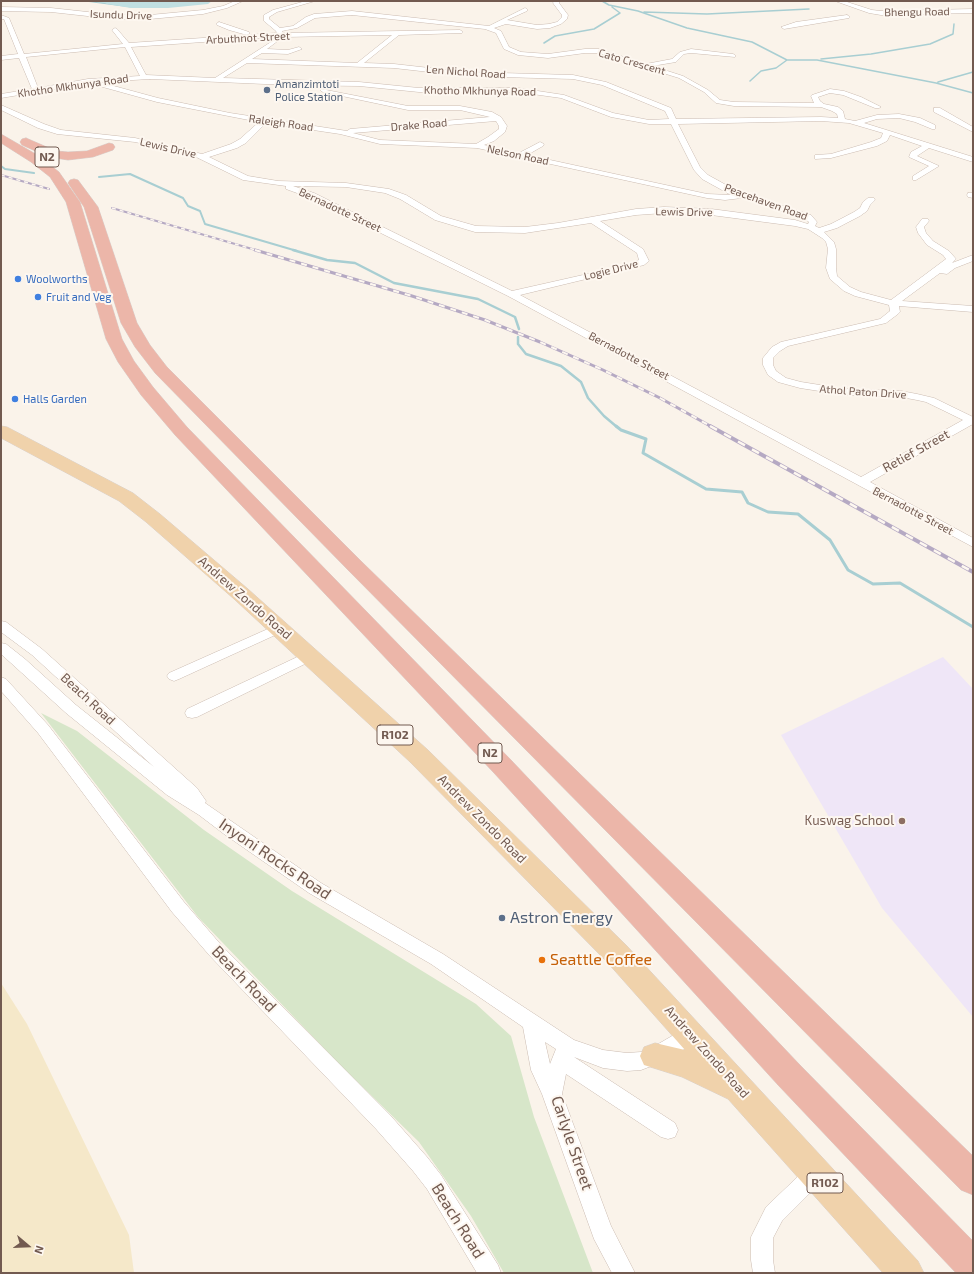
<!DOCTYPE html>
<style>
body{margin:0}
#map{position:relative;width:974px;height:1274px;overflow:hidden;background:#faf3ea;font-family:"Exo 2",sans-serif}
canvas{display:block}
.frame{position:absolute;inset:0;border:2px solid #725a50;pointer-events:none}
.north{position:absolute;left:8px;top:1226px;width:40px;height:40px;-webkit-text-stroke:3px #fdf7f0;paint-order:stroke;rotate:109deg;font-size:11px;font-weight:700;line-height:16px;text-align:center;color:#725a50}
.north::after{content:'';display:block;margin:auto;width:14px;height:18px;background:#725a50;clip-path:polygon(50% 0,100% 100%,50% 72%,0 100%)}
</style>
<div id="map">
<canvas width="974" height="1274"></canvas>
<div class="frame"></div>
<div class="north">N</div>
</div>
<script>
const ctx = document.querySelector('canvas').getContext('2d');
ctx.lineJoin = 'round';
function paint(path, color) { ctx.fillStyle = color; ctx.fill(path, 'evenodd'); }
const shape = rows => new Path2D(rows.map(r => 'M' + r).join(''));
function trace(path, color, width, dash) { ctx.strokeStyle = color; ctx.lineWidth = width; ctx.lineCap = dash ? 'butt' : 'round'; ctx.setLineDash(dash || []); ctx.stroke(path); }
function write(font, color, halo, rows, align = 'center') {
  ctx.font = font + ' "Exo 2",sans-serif'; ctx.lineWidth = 4; ctx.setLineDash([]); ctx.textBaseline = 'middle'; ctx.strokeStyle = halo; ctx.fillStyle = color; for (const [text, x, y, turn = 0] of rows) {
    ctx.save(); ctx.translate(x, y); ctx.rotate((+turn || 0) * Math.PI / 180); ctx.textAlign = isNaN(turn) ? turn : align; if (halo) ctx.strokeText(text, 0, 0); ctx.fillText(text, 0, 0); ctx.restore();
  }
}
const education = shape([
 [943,657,973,689,973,1017,882,908,781,735]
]);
const green = shape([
 [41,713,77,731,204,830,292,891,476,1004,511,1036,534,1117,593,1273,504,1273,471,1216,419,1142,339,1064,198,917]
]);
const sand = shape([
 [1,983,27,1024,129,1235,134,1273,1,1273]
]);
const water = shape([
 [85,1,121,1,157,3,193,1,196,3,152,7,131,7,85,1]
]);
const streamFar3 = shape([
 [602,1,609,5,638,11,687,28,752,42,787,60,817,60,936,83,973,93],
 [644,12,707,14,809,9],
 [544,43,555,36,594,29,620,13,612,7],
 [821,59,871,54,930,44,953,34,954,24],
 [750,81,761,71,776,68,787,60],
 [938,82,973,72]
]);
const streamFar2 = shape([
 [1,166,5,169,34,173],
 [99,177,130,174,183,198,188,206,200,211,205,224,297,251]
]);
const streamFar1 = shape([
 [293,250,327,260,355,263,394,283,478,299,515,317,519,329],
 [518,337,518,344,526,354,561,366,581,382,588,398,604,416,617,427]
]);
const stream = shape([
 [616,426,621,430,646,439,643,453,706,489,742,492,748,503,768,512,798,514,830,540,848,570,873,584,900,583,973,627]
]);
const river = shape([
 [103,1,131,2,212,1,208,4,168,8,131,8,107,4,103,1]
]);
const street = shape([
 [235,1,243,1,227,8,203,14,150,19,115,19,51,12,1,11,1,7,51,8,115,15,150,15,203,10,223,6,235,1],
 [306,1,315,1,277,12,269,17,269,19,280,28,293,26,306,17,314,14,352,11,489,26,525,8,527,9,527,11,507,20,537,25,549,24,557,22,562,17,562,15,553,3,554,1,560,1,559,3,568,15,567,19,561,24,550,28,537,29,506,24,494,28,501,31,509,47,521,52,548,54,585,49,599,49,646,64,672,59,680,52,691,49,733,54,735,55,735,57,691,53,684,54,676,62,652,66,683,76,708,90,720,100,734,102,814,103,811,96,812,95,830,89,844,91,861,97,881,107,879,108,875,108,843,95,830,93,818,97,820,101,824,104,838,107,843,111,845,119,855,121,877,115,899,114,920,118,935,125,935,129,932,129,915,122,899,118,877,119,864,123,973,157,973,162,929,148,917,156,939,166,916,180,913,180,913,176,929,166,909,157,911,152,922,146,890,135,887,141,877,146,831,158,815,159,815,155,831,154,871,142,881,138,883,133,849,123,821,121,678,124,700,167,708,175,737,191,811,215,817,222,815,226,819,228,831,224,854,212,860,208,863,202,868,198,874,198,875,200,870,205,867,211,860,216,837,228,824,232,834,242,836,249,836,268,837,276,850,287,861,292,891,300,946,259,943,255,927,245,918,233,916,227,922,219,928,219,929,221,924,227,926,233,933,241,949,251,956,259,952,263,973,255,973,261,955,268,947,274,940,273,902,301,973,306,973,312,899,306,900,312,898,314,886,323,788,346,780,351,773,358,773,365,776,371,786,378,801,382,845,389,901,391,917,394,934,398,973,417,973,424,870,482,973,538,973,547,508,296,308,197,286,189,286,186,243,180,192,155,135,142,57,134,38,128,1,110,1,105,44,124,61,130,135,138,202,154,231,144,240,139,259,122,157,102,92,84,91,83,1,98,1,94,32,89,19,58,1,60,1,56,18,54,4,19,1,19,1,15,9,18,24,54,123,44,112,30,115,28,117,29,129,43,277,33,276,31,264,21,264,15,273,10,306,1],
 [352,15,485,29,496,33,504,49,518,55,548,58,585,53,599,53,679,78,704,92,716,103,734,106,821,107,832,111,837,114,838,118,821,117,676,119,671,108,606,82,573,75,465,72,394,64,364,63,399,35,462,33,463,32,460,30,283,33,282,31,297,28,315,18,352,15],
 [392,35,357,63,252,59,262,53,288,54,302,49,299,47,288,50,267,49,283,37,392,35],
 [275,37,271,42,215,78,146,75,131,47,275,37],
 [125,47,140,76,88,79,38,88,26,57,125,47],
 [247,63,394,68,465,76,573,79,602,85,665,111,669,119,649,120,613,113,564,95,518,88,419,88,359,82,223,78,247,63],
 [150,79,288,85,359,86,419,92,518,92,561,98,611,117,649,124,671,124,694,170,702,179,731,195,707,194,527,155,543,146,544,144,540,142,519,153,484,145,494,141,505,132,507,126,501,117,492,112,460,106,408,106,321,89,321,91,323,92,408,110,460,110,490,117,350,129,347,131,230,113,158,98,99,82,150,79],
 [496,121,499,126,499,129,488,137,476,144,380,140,353,133,496,121],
 [266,123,340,134,380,144,477,148,707,198,725,200,742,198,805,219,809,222,808,224,795,220,711,209,664,207,636,209,558,223,525,227,476,226,441,216,406,195,389,189,346,183,278,181,248,176,209,157,237,148,246,143,266,123],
 [293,186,346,187,385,193,400,199,435,220,475,232,525,233,591,223,637,253,639,260,623,266,512,291,314,193,293,186],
 [664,213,711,215,795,226,808,229,822,238,826,242,828,249,826,268,830,279,844,291,855,296,889,305,890,311,880,319,781,342,772,347,763,358,763,365,768,375,778,382,800,388,845,395,901,397,917,400,926,402,963,420,861,477,520,295,644,265,649,261,643,249,600,221,636,215,664,213],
 [835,1,844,1,872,10,881,11,973,9,973,13,881,15,869,13,835,1],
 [847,15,850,17,849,18,784,29,781,27,796,22,847,15],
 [219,22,249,32,250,33,247,35,229,30,217,25,216,24,219,22],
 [934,108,940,108,973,127,973,132,934,112,934,108],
 [968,193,973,193,973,198,968,197,967,195,968,193],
 [1,621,6,622,42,649,197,788,206,801,205,803,321,883,443,954,574,1040,603,1050,627,1053,641,1052,648,1050,684,1029,691,1027,698,1029,701,1035,698,1041,662,1062,641,1070,627,1071,603,1068,574,1057,675,1123,678,1130,675,1137,668,1139,661,1137,566,1074,562,1094,611,1226,635,1273,612,1273,594,1239,542,1094,531,1070,523,1027,431,964,309,893,224,834,199,815,167,795,66,713,1,654,1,643,6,644,25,659,76,705,154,767,32,655,1,632,1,621],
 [545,1042,556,1049,550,1064,545,1042],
 [279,624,284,625,286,628,284,631,179,679,174,681,169,679,167,676,169,673,279,624],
 [310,651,315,653,317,656,315,659,197,717,192,718,187,717,185,713,187,709,310,651],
 [1,677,6,679,48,725,184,902,222,946,390,1115,427,1157,441,1175,498,1265,501,1273,477,1273,427,1189,413,1171,376,1129,210,956,172,912,38,733,1,691,1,677],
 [816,1163,823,1166,827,1173,823,1180,782,1221,773,1238,773,1260,775,1273,753,1273,751,1260,751,1237,766,1207,809,1166,816,1163]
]);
const primary = shape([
 [1,426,7,427,133,493,160,514,248,589,428,750,627,946,918,1261,924,1273,883,1273,728,1099,682,1077,644,1065,640,1056,644,1047,655,1043,685,1050,607,962,410,762,234,599,146,522,119,501,1,438,1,426]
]);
const highway = shape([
 [1,134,39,156,59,172,80,202,122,339,134,361,153,387,187,427,512,761,800,1065,973,1241,973,1273,956,1273,778,1085,494,773,175,435,141,395,118,362,106,339,66,202,50,177,31,162,1,143,1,134],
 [26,138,56,151,68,152,87,151,109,143,113,144,115,147,113,150,93,157,68,160,49,157,22,145,20,142,22,139,26,138],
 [74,179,78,180,98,207,137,323,150,345,167,367,361,561,973,1156,973,1195,961,1190,347,569,155,373,135,347,121,323,84,207,68,183,70,180,74,179]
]);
const railFar2 = shape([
 [1,175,49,189],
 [112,208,259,251]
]);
const railFar1 = shape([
 [255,250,412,296,485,320,540,342,603,370,660,398,712,427]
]);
const rail = shape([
 [710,426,973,572]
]);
const markers = [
 [267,90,4,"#5c6f8a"],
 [18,279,4,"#3f7fe0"],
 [38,297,4,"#3f7fe0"],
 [15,399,4,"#3f7fe0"],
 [902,821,4,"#8d6e63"],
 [502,918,4,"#5c6f8a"],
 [542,960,4,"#e8710a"]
];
const farStreetnames = [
 ["Bhengu Road",917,12,-1],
 ["Isundu Drive",121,15,2],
 ["Arbuthnot Street",248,38,-3],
 ["Cato Crescent",632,62,16],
 ["Len Nichol Road",466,72,4],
 ["Khotho Mkhunya Road",73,86,-8],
 ["Khotho Mkhunya Road",480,91,1],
 ["Raleigh Road",281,123,8],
 ["Drake Road",419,125,-5],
 ["Lewis Drive",168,148,13],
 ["Nelson Road",518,155,12],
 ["Peacehaven Road",766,202,20],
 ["Bernadotte Street",340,210,25],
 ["Lewis Drive",684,212,1],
 ["Logie Drive",611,270,-14],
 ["Bernadotte Street",629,356,28],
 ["Athol Paton Drive",863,392,4],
 ["Bernadotte Street",913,511,28]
];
const farServicenames = [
 ["Amanzimtoti",275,84],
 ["Police Station",275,97]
];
const farShopnames = [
 ["Woolworths",26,279],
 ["Fruit and Veg",46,297],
 ["Halls Garden",23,399]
];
const shields = [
 [47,157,24],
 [395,735,36],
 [490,753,24],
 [825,1183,36]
];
const shieldNames = [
 ["N2",47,157],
 ["R102",395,735],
 ["N2",490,753],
 ["R102",825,1183]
];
const streetNames = [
 ["Retief Street",916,451,-29],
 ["Andrew Zondo Road",245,598,41],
 ["Beach Road",88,699,43],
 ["Andrew Zondo Road",482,819,45],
 ["Andrew Zondo Road",707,1052,48]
];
const educationNames = [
 ["Kuswag School",894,821]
];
const nearStreetnames = [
 ["Inyoni Rocks Road",275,859,34],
 ["Beach Road",244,979,46],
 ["Carlyle Street",572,1143,71],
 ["Beach Road",458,1221,58]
];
const nearServicenames = [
 ["Astron Energy",510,918]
];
const nearFoodnames = [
 ["Seattle Coffee",550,960]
];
paint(education, '#efe6f7');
paint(green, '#d7e6c9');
paint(sand, '#f5e8c9');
paint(water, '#c0dfe1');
trace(water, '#a8ced2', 1);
trace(streamFar3, '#a8ced2', 1.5);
trace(streamFar2, '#a8ced2', 2);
trace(streamFar1, '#a8ced2', 2.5);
trace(stream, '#a8ced2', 3);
paint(river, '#c0dfe1');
trace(street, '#cbbbb1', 1);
trace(primary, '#d8d1ce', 1);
trace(highway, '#d8d1ce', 1);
paint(street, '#fff');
paint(primary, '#f0d2ab');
paint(highway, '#ecb6a9');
trace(railFar2, '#b5a9c3', 2);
trace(railFar1, '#b5a9c3', 3);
trace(rail, '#b5a9c3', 4);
trace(railFar2, '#fdf7f0', 1.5, [4]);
trace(railFar1, '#fdf7f0', 2, [6]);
trace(rail, '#fdf7f0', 2.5, [8]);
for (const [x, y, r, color] of markers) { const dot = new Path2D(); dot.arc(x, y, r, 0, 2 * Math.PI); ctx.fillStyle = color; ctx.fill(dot); trace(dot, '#fdf7f0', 1.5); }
write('11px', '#725a50', '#fdf7f0', farStreetnames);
write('11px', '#4e5e75', '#fdf7f0', farServicenames, 'left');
write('11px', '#366cbe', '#fdf7f0', farShopnames, 'left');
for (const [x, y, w] of shields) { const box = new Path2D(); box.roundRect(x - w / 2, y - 10, w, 20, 3); ctx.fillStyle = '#fdf7f0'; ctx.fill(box); trace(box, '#725a50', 1); }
write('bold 12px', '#725a50', null, shieldNames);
write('13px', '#725a50', '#fdf7f0', streetNames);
write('13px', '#785e54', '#fdf7f0', educationNames, 'right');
write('16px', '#725a50', '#fdf7f0', nearStreetnames);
write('16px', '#4e5e75', '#fdf7f0', nearServicenames, 'left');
write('16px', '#c56008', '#fdf7f0', nearFoodnames, 'left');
</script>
